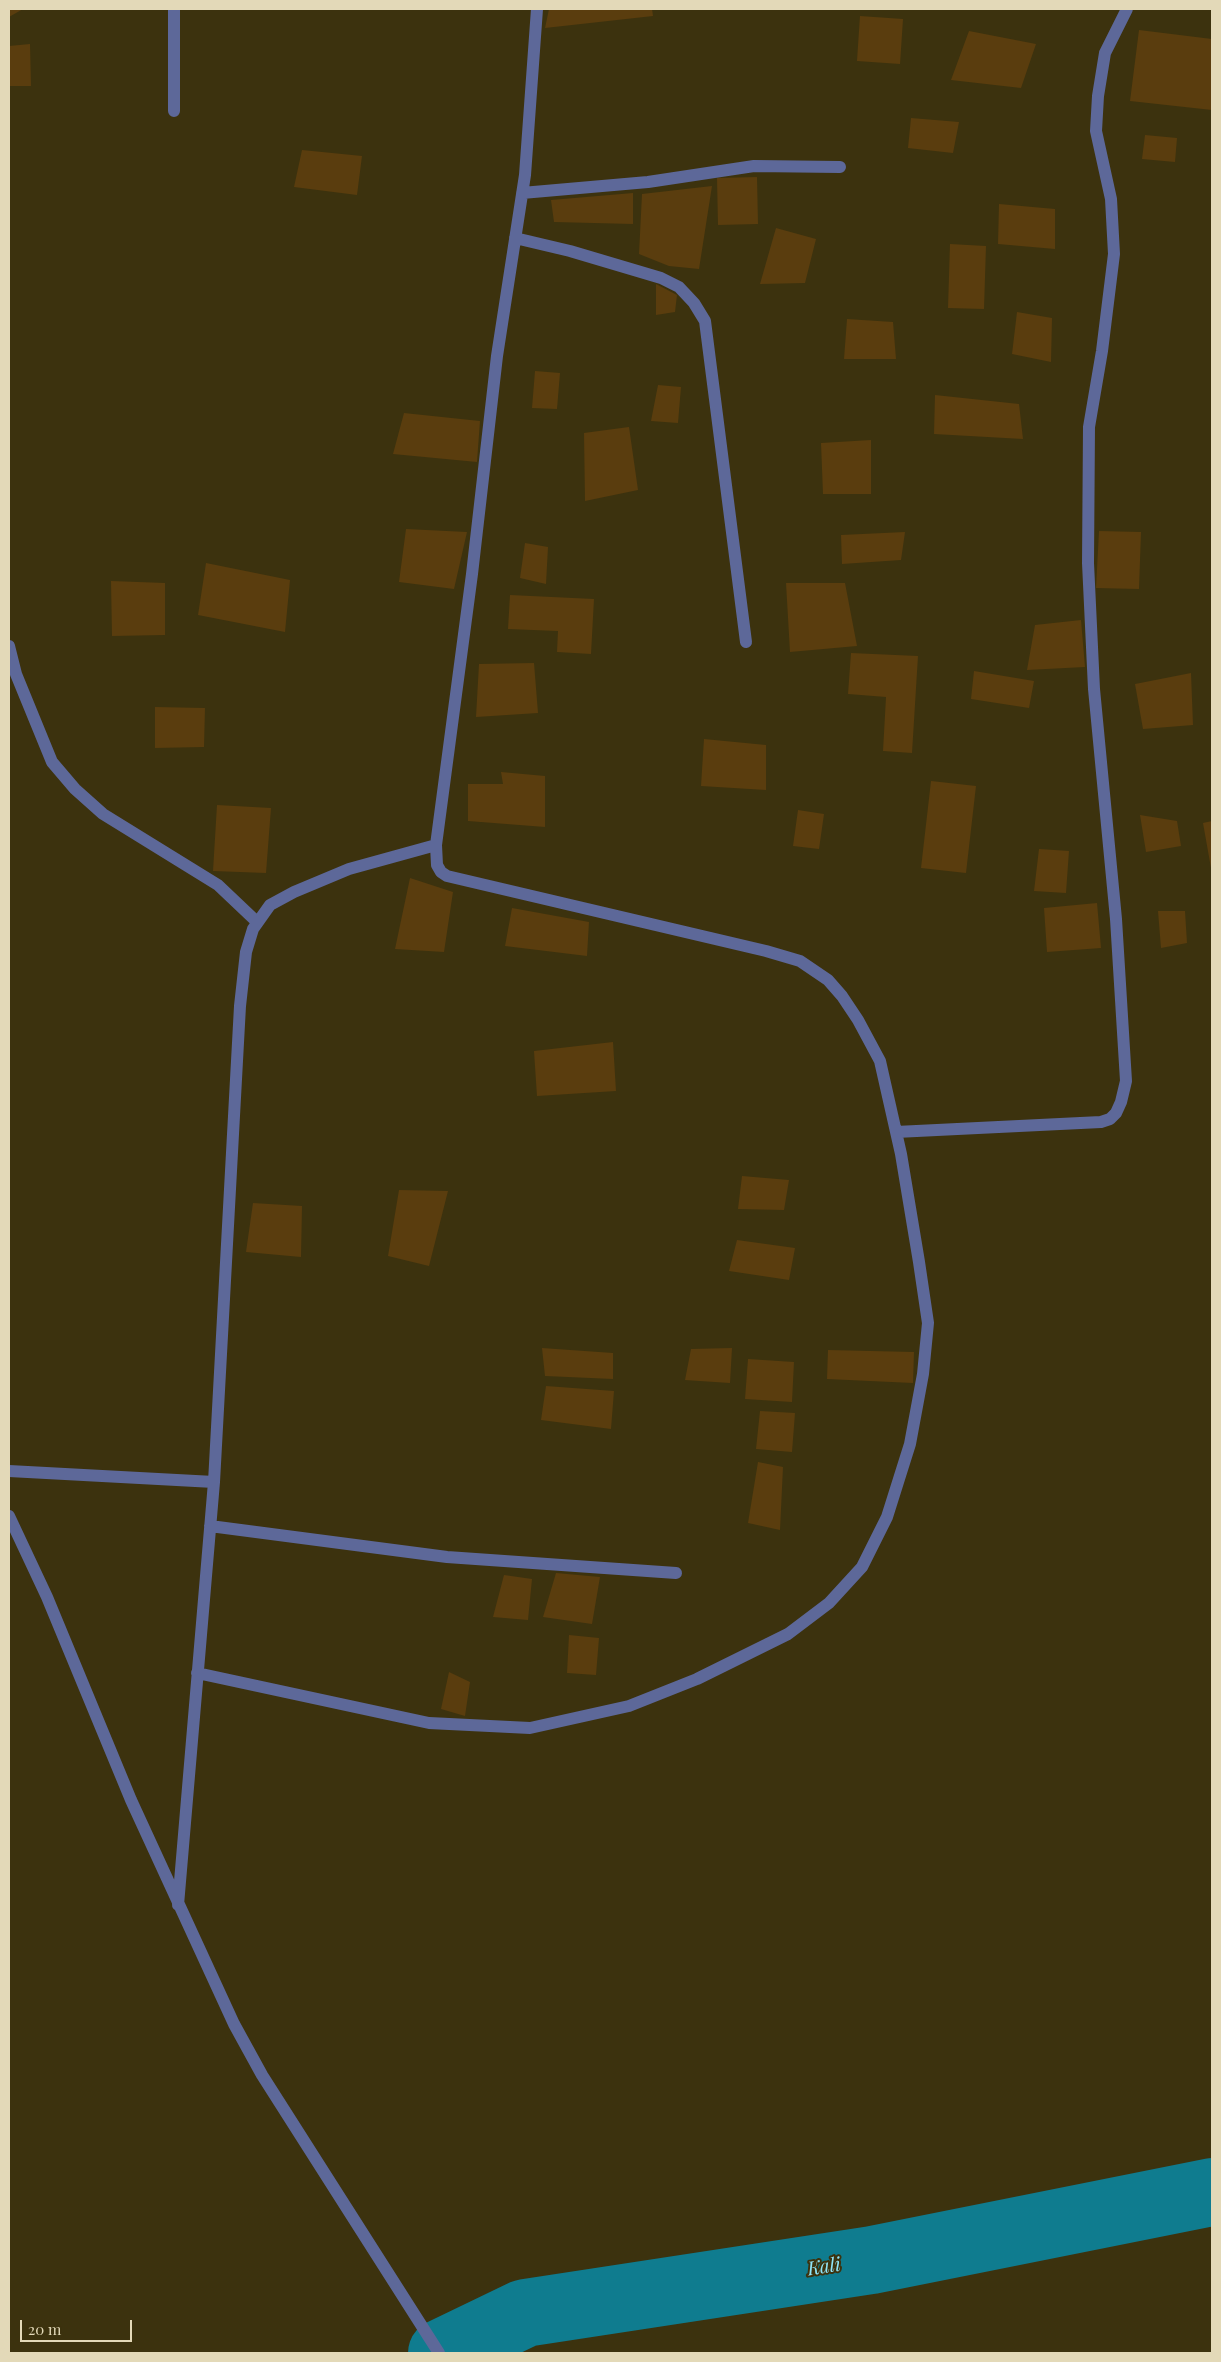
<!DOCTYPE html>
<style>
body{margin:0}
#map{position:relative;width:1221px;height:2362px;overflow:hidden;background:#3c320e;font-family:"Playfair Display",serif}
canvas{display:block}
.frame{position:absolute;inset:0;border:10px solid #e3d9b8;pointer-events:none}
.scale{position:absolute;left:20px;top:2320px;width:112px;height:22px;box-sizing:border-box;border:2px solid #e3d9b8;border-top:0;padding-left:6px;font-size:15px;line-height:18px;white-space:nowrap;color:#e3d9b8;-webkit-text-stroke:4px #3c320e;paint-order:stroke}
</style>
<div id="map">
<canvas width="1221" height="2362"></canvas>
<div class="frame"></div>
<div class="scale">20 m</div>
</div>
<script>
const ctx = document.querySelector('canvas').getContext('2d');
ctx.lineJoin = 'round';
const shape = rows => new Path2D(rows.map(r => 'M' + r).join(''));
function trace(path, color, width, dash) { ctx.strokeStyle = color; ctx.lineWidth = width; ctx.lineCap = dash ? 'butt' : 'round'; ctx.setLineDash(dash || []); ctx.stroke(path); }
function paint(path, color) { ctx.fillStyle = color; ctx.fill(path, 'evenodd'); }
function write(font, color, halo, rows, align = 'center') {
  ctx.font = font + ' "Playfair Display",serif'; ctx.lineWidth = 4; ctx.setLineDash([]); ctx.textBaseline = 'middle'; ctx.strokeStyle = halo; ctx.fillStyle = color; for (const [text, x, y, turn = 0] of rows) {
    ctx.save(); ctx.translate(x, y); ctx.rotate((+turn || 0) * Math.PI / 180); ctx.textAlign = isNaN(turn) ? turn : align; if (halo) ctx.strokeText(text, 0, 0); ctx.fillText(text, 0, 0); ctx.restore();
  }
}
const river = shape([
 [442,2353,525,2313,872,2260,1212,2192]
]);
const building = shape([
 [9,9,23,9,9,17],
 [549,9,652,9,653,16,545,28],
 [860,16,903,19,900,64,857,61],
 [1139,30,1212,39,1212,110,1130,101],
 [969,31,1036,44,1021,88,951,80],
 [30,44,31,86,9,86,9,46],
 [911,118,959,122,953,153,908,148],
 [1145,135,1177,138,1175,162,1142,159],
 [302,150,362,156,357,195,294,187],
 [757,177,758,224,718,225,717,178],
 [712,186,699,269,669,266,639,254,642,194],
 [633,193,633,224,554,222,551,200],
 [999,204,1055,209,1055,249,998,244],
 [776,228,816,239,805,283,760,284],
 [950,244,986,246,984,309,948,308],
 [656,284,677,295,675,312,656,315],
 [1017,312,1052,318,1051,362,1012,354],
 [847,319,893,322,896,359,844,359],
 [535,371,560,373,557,409,532,408],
 [658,385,681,387,678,423,651,421],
 [935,395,1019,404,1023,439,934,434],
 [404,413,480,421,477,462,393,454],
 [629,427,638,490,585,501,584,433],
 [871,440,871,494,823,494,821,443],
 [406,529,467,532,454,589,399,582],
 [1099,531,1141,532,1139,589,1096,588],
 [905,532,901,560,842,564,841,535],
 [525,543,548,547,546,584,520,578],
 [206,563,290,580,285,632,198,615],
 [111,581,165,583,165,635,112,636],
 [786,583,845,583,857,646,790,652],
 [510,595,594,599,591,654,557,652,558,631,508,629],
 [1081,620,1085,667,1027,670,1035,625],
 [851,653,918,656,912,753,883,751,886,697,848,694],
 [534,663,538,713,476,717,479,664],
 [974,671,1034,681,1029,708,971,699],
 [1191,673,1193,725,1143,729,1135,684],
 [155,707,205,708,204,747,155,748],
 [704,739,766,745,766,790,701,786],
 [501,772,545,776,545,827,468,821,468,784,503,784],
 [931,781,976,786,966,873,921,868],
 [217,805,271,808,266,873,213,871],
 [798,810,824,814,819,849,793,846],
 [1140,815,1177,821,1181,846,1146,852],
 [1212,821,1212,868,1211,868,1203,823],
 [1039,849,1069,851,1066,893,1034,891],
 [410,878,453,892,444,952,395,949],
 [1097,903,1101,948,1047,952,1044,908],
 [512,908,589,922,587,956,505,946],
 [1158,911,1185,911,1187,943,1161,948],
 [613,1042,616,1091,537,1096,534,1051],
 [742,1176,789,1180,784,1210,738,1209],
 [399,1190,448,1191,429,1266,388,1256],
 [253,1203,302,1206,301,1257,246,1252],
 [737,1240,795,1248,789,1280,729,1271],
 [542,1348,613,1353,613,1379,545,1376],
 [732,1348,730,1383,685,1380,691,1349],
 [828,1350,914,1352,913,1383,827,1379],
 [748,1359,794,1362,792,1402,745,1399],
 [546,1386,614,1391,611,1429,541,1420],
 [760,1411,795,1413,792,1452,756,1449],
 [758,1462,783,1467,780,1530,748,1523],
 [556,1573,600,1577,592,1624,543,1617],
 [504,1575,532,1579,528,1620,493,1617],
 [569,1635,599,1638,596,1675,567,1673],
 [449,1672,470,1682,465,1716,441,1709]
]);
const minor = shape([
 [174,111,174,9],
 [522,193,648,182,754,166,840,167],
 [515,238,570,251,661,278,679,287,694,303,705,321,746,642],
 [9,646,16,674,52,762,75,789,103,814,218,885,257,922],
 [896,1132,1101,1122,1110,1119,1116,1113,1121,1102,1126,1081,1116,919,1094,689,1088,563,1089,427,1102,351,1114,254,1111,199,1096,131,1098,96,1105,53,1127,9],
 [9,1471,214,1482],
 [9,1516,47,1597,131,1800,234,2024,262,2075,439,2353],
 [210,1526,447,1557,676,1573],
 [197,1673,429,1723,530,1728,629,1706,697,1679,788,1634,829,1603,862,1567,887,1517,910,1444,923,1374,928,1323,919,1262,901,1154,880,1061,858,1020,842,996,828,980,800,961,766,951,447,876,441,872,437,865,436,845],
 [178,1905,214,1482,240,1006,246,952,253,929,270,905,294,892,349,869,436,845,472,574,497,356,525,175,537,9]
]);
const waterNames = [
 ["Kali",824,2267,-9]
];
trace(river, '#0f7c8f', 68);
paint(building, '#5a3d0e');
trace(minor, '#5d6899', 12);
write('italic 19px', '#90e5f9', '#3c320e', waterNames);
</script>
